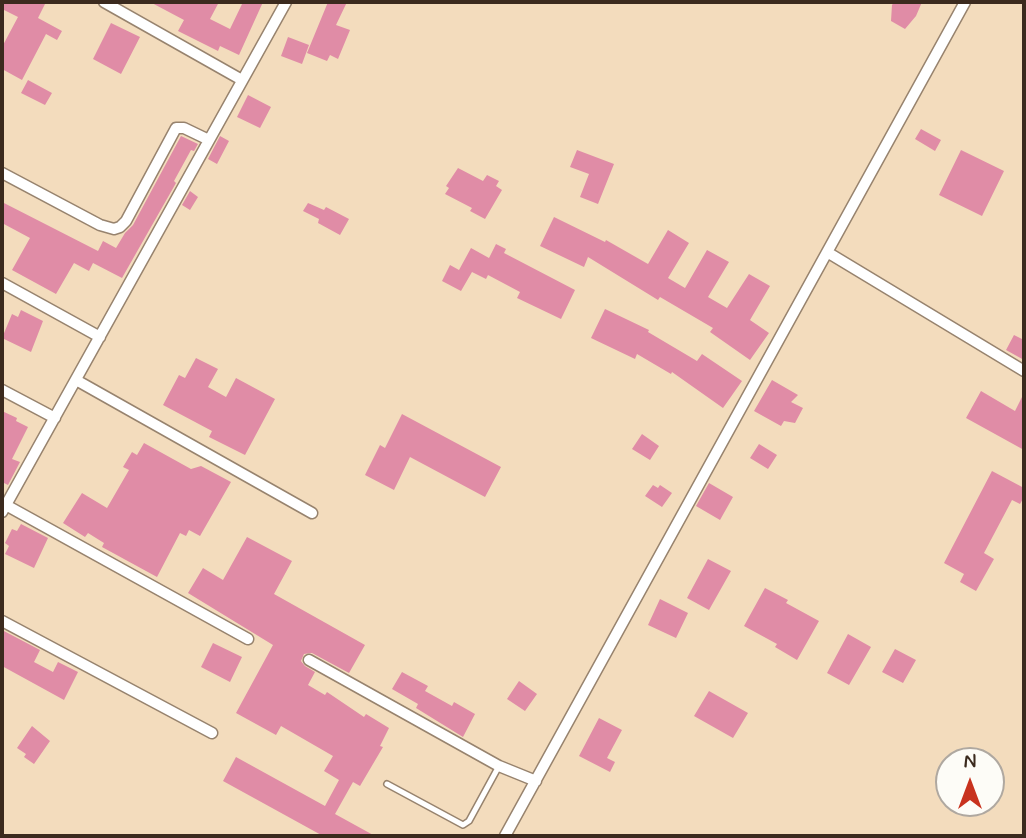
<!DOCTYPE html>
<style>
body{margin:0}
#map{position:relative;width:1026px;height:838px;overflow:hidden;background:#f3dcbd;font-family:Mynerve,sans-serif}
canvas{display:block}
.frame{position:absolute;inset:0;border:4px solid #3b2a1e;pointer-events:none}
.north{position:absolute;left:935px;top:747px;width:70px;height:70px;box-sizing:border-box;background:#fdfcf7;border:2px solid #afa8a0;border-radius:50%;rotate:0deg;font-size:19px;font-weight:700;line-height:28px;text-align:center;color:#3b2a1e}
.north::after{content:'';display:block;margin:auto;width:24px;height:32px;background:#c8321e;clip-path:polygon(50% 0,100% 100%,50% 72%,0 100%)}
</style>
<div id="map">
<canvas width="1026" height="838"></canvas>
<div class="frame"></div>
<div class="north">N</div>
</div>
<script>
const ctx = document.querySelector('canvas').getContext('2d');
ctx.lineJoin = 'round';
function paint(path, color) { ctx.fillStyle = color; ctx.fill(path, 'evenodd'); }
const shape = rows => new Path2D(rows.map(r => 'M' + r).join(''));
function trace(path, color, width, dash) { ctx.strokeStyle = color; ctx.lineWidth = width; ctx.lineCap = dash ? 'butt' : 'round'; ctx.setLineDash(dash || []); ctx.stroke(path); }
const building = shape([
 [2,2,46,2,38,18,62,31,57,40,46,34,22,80,2,69,2,47,18,17,2,9],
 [150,2,219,2,210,19,230,29,243,2,263,2,239,55,220,46,218,51,178,31,184,20],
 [328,2,347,2,336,25,350,30,338,59,330,55,327,61,307,53],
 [894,2,922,2,916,16,905,29,891,21,892,5],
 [111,23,140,37,121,74,93,59],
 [288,37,309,45,302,64,281,56],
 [28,80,52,93,45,105,21,93],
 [248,95,271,107,260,128,237,117],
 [921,129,941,140,935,151,915,139],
 [181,136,198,144,194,151,191,150,174,181,176,183,122,278,93,263,89,271,74,263,56,294,12,270,30,238,2,223,2,202,98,251,103,241,116,248,125,233,133,225],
 [220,136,229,141,217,164,208,159],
 [577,150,614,164,598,204,580,197,589,174,570,167],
 [961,150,1004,171,982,216,939,195],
 [458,168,483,181,487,175,499,181,496,186,502,190,485,219,470,211,472,208,445,194,449,188,446,186],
 [190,191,198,197,190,210,182,205],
 [308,203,324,210,326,207,349,219,340,235,318,223,319,219,303,211],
 [554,217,605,242,606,240,648,264,668,230,689,243,668,278,685,288,707,250,729,262,708,297,727,308,749,274,770,286,750,320,769,333,750,360,710,332,713,328,660,297,658,300,588,257,584,267,540,246],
 [496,244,506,249,504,253,575,290,561,319,517,298,520,292,488,275,486,279,472,272,461,291,442,281,450,265,459,270,471,248,489,258],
 [605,309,649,330,648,332,697,361,702,354,742,381,723,408,672,372,671,374,637,354,635,359,591,338],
 [21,310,43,321,31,352,2,338,12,314,18,317],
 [1014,335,1024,340,1024,360,1006,350],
 [196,358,218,369,208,387,226,397,236,378,275,399,245,455,209,437,212,431,163,405,179,375,185,378],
 [772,380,798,395,791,402,803,408,795,423,784,421,781,426,754,411],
 [981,391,1015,411,1024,393,1024,450,966,418],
 [2,411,17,418,16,421,28,427,12,459,20,462,8,485,2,482],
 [402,414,501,467,485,497,410,457,394,490,365,475,380,445,385,448],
 [642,434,659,446,650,460,632,449],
 [144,443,191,469,201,466,231,482,200,536,189,530,186,536,180,533,157,577,102,547,104,543,88,533,85,537,63,523,82,493,107,508,129,470,123,467,132,452,137,455],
 [759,444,777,455,768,469,750,458],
 [992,471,1024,488,1024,497,1020,504,1012,500,984,553,994,559,976,591,960,582,964,574,944,563],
 [709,483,733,497,720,520,696,506],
 [653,485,658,488,660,485,672,493,662,507,645,496],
 [21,524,48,538,34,568,5,554,9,546,5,543,12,529,17,531],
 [247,537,292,561,274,594,365,645,349,673,312,653,304,654,301,661,305,666,315,672,308,685,325,695,327,692,364,717,366,714,389,728,380,746,383,747,360,786,353,782,335,814,375,836,323,836,223,781,236,757,325,806,339,780,324,771,333,756,281,726,276,735,236,713,273,645,188,593,203,568,223,580],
 [708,559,731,571,709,610,687,598],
 [765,588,788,600,786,603,819,621,797,660,775,647,777,644,744,626],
 [660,599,688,613,676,638,648,625],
 [2,630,40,650,34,662,53,672,58,662,78,672,64,700,2,666],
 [848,634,871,647,849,685,827,673],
 [213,643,242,657,230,682,201,667],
 [895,649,916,660,903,683,882,672],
 [402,672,428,686,425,691,452,706,454,702,475,714,463,737,416,708,418,704,392,689],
 [519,681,537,694,525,711,507,699],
 [709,691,748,713,733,738,694,716],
 [599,718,622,730,607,758,615,762,610,772,579,756],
 [32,726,50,741,34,764,24,757,26,754,17,748]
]);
const service = shape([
 [387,784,463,825,469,821,499,766]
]);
const minor = shape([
 [104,2,242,80],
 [2,173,100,225,114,229,120,227,126,221,176,128,184,128,209,140],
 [827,252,1024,371],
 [2,283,100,337],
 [76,380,312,513],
 [2,390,55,418],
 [2,503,248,639],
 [2,512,286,2],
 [2,621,212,733],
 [309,660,499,766,536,781],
 [505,836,965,2]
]);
paint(building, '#e08ca6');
trace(service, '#97836e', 8);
trace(minor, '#97836e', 13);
trace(service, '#fff', 5);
trace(minor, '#fff', 10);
</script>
